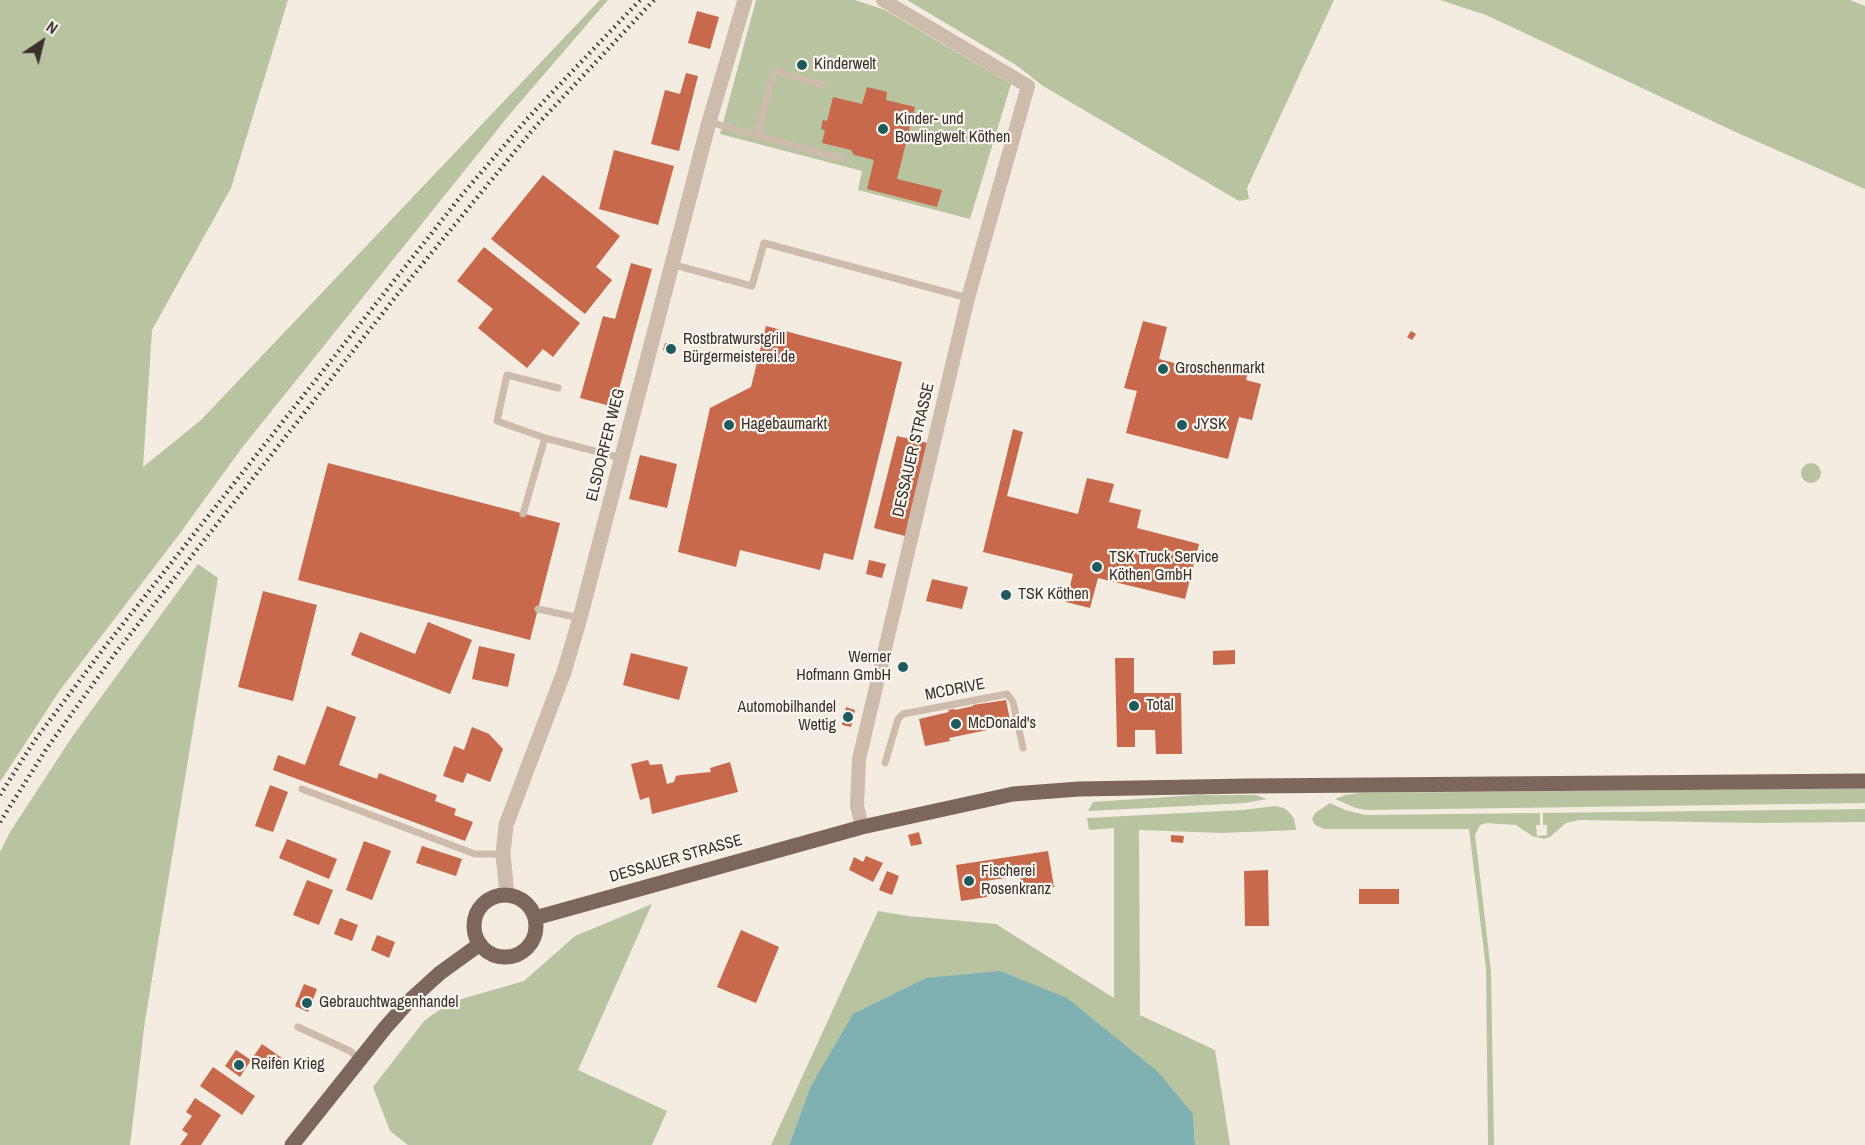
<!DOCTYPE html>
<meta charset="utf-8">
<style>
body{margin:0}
#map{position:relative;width:1865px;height:1145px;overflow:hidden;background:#f4ebe1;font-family:"Archivo Narrow",sans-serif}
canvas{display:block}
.north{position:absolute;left:12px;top:12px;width:60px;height:60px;-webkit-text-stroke:4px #fbf5ee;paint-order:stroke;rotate:35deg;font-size:16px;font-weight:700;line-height:24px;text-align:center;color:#3b302b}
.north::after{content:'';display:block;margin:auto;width:21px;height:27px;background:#3b302b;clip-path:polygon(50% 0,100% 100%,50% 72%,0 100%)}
</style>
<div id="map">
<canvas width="1865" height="1145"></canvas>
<div class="north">N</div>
</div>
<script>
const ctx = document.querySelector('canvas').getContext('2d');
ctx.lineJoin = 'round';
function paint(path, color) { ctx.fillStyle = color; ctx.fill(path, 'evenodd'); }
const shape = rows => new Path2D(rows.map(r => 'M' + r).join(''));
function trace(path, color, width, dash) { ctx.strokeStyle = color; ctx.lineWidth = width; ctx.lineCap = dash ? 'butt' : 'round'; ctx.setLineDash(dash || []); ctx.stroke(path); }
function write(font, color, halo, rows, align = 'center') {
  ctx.font = font + ' "Archivo Narrow",sans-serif'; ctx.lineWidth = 4.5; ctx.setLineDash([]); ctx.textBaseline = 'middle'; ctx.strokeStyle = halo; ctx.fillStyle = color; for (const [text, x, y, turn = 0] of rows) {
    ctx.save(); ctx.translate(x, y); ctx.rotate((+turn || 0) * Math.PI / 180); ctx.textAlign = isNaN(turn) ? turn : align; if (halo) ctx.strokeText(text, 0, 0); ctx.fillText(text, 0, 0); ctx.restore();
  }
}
const green = shape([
 [0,0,288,0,231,188,152,330,143,467,201,420,600,0,608,0,510,114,241,449,178,536,60,690,0,782],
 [756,0,855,0,885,10,1011,84,970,219,858,190,862,171,720,134],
 [907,0,1334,0,1247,188,1249,199,1239,201,1043,86,1016,65],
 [1440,0,1850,0,1865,6,1865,189,1740,134,1486,15],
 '1801 473a10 10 0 1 1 20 0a10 10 0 1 1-20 0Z',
 [198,564,218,578,145,1021,130,1145,0,1145,0,852,10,832,72,737],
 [1865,788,1865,803,1366,810,1356,808,1335,799,1345,795,1359,793],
 [1197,795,1256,795,1267,799,1245,803,1088,811,1093,802],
 [1330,803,1345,810,1365,815,1540,813,1540,825,1536,825,1537,836,1547,835,1547,825,1543,825,1543,813,1865,809,1865,822,1758,823,1579,820,1566,823,1550,837,1544,839,1532,836,1516,825,1487,823,1480,825,1475,835,1491,971,1494,1145,1488,1145,1486,968,1469,829,1324,829,1315,825,1312,819,1315,813],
 [1275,806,1284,808,1290,813,1294,819,1296,830,1222,833,1139,830,1140,1015,1215,1050,1230,1145,1195,1145,1193,1114,810,1088,789,1145,771,1145,878,911,908,916,996,924,1114,998,1114,828,1089,830,1087,818,1243,810],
 [652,904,578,1070,667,1111,652,1145,408,1145,390,1131,373,1087,425,1020,451,1002,524,981,575,936]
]);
const water = shape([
 [1000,971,1067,998,1158,1072,1193,1114,1195,1145,789,1145,810,1088,853,1014,926,978]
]);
const building = shape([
 [697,11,719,17,710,49,688,43],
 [686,73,698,76,679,151,651,144,665,90,680,94],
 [867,87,887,92,886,100,915,107,897,179,942,190,937,207,867,189,874,160,854,155,851,150,822,143,825,130,821,129,823,120,827,121,833,97,862,104],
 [614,150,674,166,658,225,599,209],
 [543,175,620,236,596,267,612,280,585,314,491,239],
 [484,247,580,323,553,357,543,349,527,368,478,328,493,309,457,281],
 [631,263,652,269,614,407,580,398,603,316,615,319],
 [1143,321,1167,327,1159,359,1224,376,1227,367,1248,372,1246,380,1261,384,1252,420,1239,417,1228,459,1126,433,1137,391,1124,388],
 [766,326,902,362,853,560,824,553,820,570,740,550,736,567,678,552,710,408,751,387],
 [1411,331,1416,334,1412,340,1407,337],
 [665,343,678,347,676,354,663,350],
 [1013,429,1023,432,1007,496,1078,514,1087,478,1114,484,1109,502,1141,510,1137,528,1199,544,1185,599,1098,578,1090,608,1066,602,1073,574,983,552],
 [897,436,928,443,905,536,874,528],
 [640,455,677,464,667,508,629,499],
 [328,463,560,523,530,640,298,580],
 [869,560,886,564,882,578,866,574],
 [932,579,968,587,962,609,926,601],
 [263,591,317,605,293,701,238,687],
 [428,622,472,640,450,694,351,655,360,632,415,654],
 [479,646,515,654,508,687,472,679],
 [1235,650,1235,664,1213,665,1213,651],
 [631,653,688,667,679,700,623,685],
 [1115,658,1134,658,1134,693,1181,693,1182,754,1156,754,1155,730,1135,730,1135,747,1117,747],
 [1006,700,1011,725,949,738,950,741,925,746,919,719,949,712,948,710,954,709,955,710,973,706,973,705],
 [327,706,356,717,339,765,377,779,379,773,437,795,435,801,456,809,454,815,473,822,465,841,273,770,278,755,305,765],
 [846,707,855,710,851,727,842,725],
 [472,727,489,734,503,749,490,782,467,773,463,783,443,776,454,746,464,750],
 [648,760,650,765,662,764,667,784,674,782,676,776,680,775,711,772,710,768,730,762,738,792,652,814,649,797,640,800,631,764],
 [270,785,288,792,273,832,255,826],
 [919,832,922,844,911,846,908,835],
 [1171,835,1184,836,1183,843,1171,842],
 [287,839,337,859,329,879,279,858],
 [364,841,391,851,372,900,346,890],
 [422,846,462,859,456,876,416,863],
 [1048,851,1054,887,1023,892,1020,876,985,881,987,897,961,901,956,865],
 [866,856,883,863,873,882,849,870,854,857,863,862],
 [1268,870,1269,926,1245,926,1244,871],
 [887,871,899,876,892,895,879,890],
 [307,880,333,890,319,925,293,915],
 [1359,889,1399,889,1399,904,1359,904],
 [340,918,358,925,352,941,334,934],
 [741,930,779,947,756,1003,717,987],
 [377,935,395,942,389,958,371,950],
 [304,984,317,989,308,1012,295,1006],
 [262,1044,282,1058,273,1071,253,1057],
 [236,1050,251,1060,240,1077,225,1066],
 [213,1067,255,1096,242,1115,200,1086],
 [195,1098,221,1115,201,1145,180,1145,188,1134,182,1130,192,1116,186,1112]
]);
const service = shape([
 [709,122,843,159],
 [757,135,774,71,823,85],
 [671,264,752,286,764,243,968,298],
 [558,388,507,375,497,421,545,438,621,458],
 [523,514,545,438],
 [538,609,580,618],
 [885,763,898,719,903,714,1007,694,1013,702,1023,748],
 [302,789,475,854,503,854],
 [298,1027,350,1051,360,1059]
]);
const minor = shape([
 [862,827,857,806,859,759,968,298,1028,86,883,0]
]);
const tertiary = shape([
 [507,895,503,854,506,825,564,672,580,618,709,122,745,0]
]);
const primary = shape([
 '474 926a31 31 0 1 1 62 0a31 31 0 1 1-62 0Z',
 [535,918,862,827,1013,794,1079,789,1249,786,1865,781],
 [292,1145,385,1028,408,1002,440,973,480,944]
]);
const rail = shape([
 [0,795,35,740,104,648,461,196,527,119,640,0],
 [0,822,47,748,114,655,397,295,535,127,654,0]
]);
const markers = [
 [802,65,6,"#1f5a5e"],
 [883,129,6,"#1f5a5e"],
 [671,349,6,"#1f5a5e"],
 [1163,369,6,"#1f5a5e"],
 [729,425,6,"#1f5a5e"],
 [1182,425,6,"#1f5a5e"],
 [1097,567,6,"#1f5a5e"],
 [1006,595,6,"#1f5a5e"],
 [903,667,6,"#1f5a5e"],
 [1134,706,6,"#1f5a5e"],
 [848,717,6,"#1f5a5e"],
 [956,724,6,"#1f5a5e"],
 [969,881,6,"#1f5a5e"],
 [307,1003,6,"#1f5a5e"],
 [239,1065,6,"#1f5a5e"]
];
const poiNames = [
 ["Kinderwelt",814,65],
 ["Kinder- und",895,120],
 ["Bowlingwelt Köthen",895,138],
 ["Rostbratwurstgrill",683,340],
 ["Bürgermeisterei.de",683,358],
 ["Groschenmarkt",1175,369],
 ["Hagebaumarkt",741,425],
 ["JYSK",1194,425],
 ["TSK Truck Service",1109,558],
 ["Köthen GmbH",1109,576],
 ["TSK Köthen",1018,595],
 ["Werner",891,658,"right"],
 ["Hofmann GmbH",891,676,"right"],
 ["Total",1146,706],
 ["Automobilhandel",836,708,"right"],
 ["Wettig",836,726,"right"],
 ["McDonald's",968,724],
 ["Fischerei",981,872],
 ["Rosenkranz",981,890],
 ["Gebrauchtwagenhandel",319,1003],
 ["Reifen Krieg",251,1065]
];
const streetNames = [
 ["ELSDORFER WEG",606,445,-76],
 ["DESSAUER STRASSE",914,450,-77],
 ["MCDRIVE",955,690,-11],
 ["DESSAUER STRASSE",676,859,-16]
];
paint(green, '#b8c4a0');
paint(water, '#7fb0b2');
paint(building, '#c8694b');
trace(service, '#cdbbac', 7);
trace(minor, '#cdbbac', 14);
trace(tertiary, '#cdbbac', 15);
trace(primary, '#7d675c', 15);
trace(rail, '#3b302b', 4.5, [1.5, 4.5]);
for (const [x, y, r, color] of markers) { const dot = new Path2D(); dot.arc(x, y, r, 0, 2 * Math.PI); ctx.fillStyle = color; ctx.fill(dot); trace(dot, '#fbf5ee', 2); }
write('16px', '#3b302b', '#fbf5ee', poiNames, 'left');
write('16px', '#3b302b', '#fbf5ee', streetNames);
</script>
